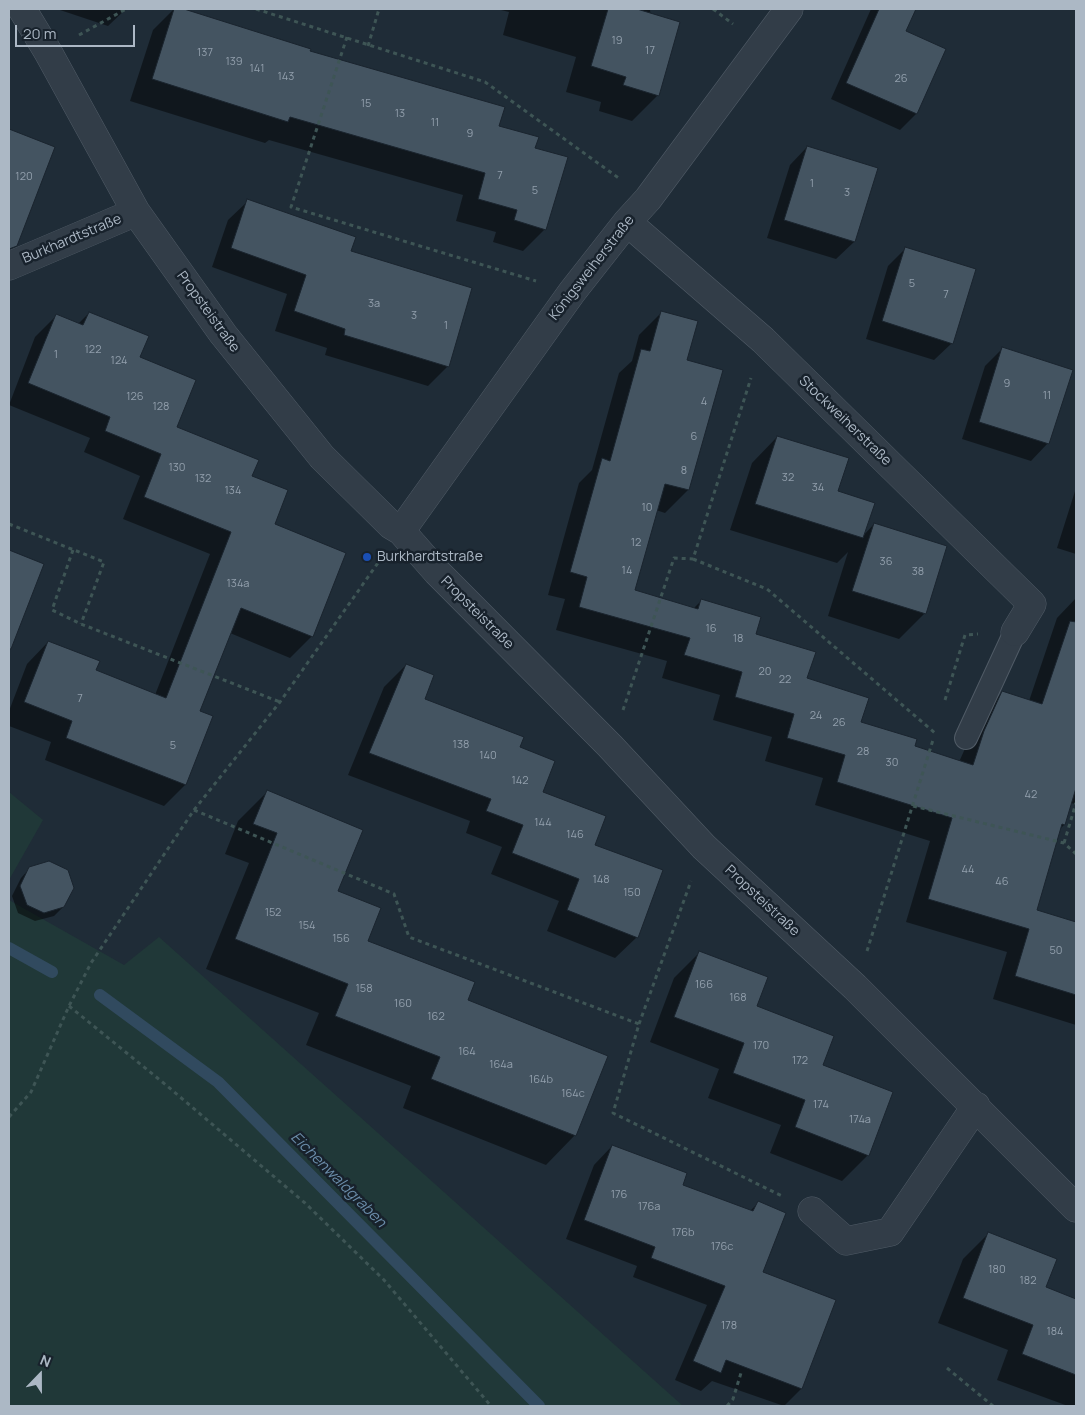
<!DOCTYPE html>
<meta charset="utf-8">
<style>
body{margin:0}
#map{position:relative;width:1085px;height:1415px;overflow:hidden;background:#1f2c37;font-family:Manrope,sans-serif}
canvas{display:block}
.frame{position:absolute;inset:0;border:10px solid #acb8c5;pointer-events:none}
.north{position:absolute;left:15px;top:1350px;width:50px;height:50px;-webkit-text-stroke:4px #18222c;paint-order:stroke;rotate:22deg;font-size:14px;font-weight:700;line-height:20px;text-align:center;color:#acb8c5}
.north::after{content:'';display:block;margin:auto;width:18px;height:22px;background:#acb8c5;clip-path:polygon(50% 0,100% 100%,50% 72%,0 100%)}
.scale{position:absolute;left:15px;top:25px;width:120px;height:22px;box-sizing:border-box;border:2px solid #acb8c5;border-top:0;padding-left:6px;font-size:15px;line-height:18px;white-space:nowrap;color:#acb8c5;-webkit-text-stroke:4px #18222c;paint-order:stroke}
</style>
<div id="map">
<canvas width="1085" height="1415"></canvas>
<div class="frame"></div>
<div class="north">N</div>
<div class="scale">20 m</div>
</div>
<script>
const ctx = document.querySelector('canvas').getContext('2d');
ctx.lineJoin = 'round';
function paint(path, color) { ctx.fillStyle = color; ctx.fill(path, 'evenodd'); }
const shape = rows => new Path2D(rows.map(r => 'M' + r).join(''));
function trace(path, color, width, dash) { ctx.strokeStyle = color; ctx.lineWidth = width; ctx.lineCap = dash ? 'butt' : 'round'; ctx.setLineDash(dash || []); ctx.stroke(path); }
function write(font, color, halo, rows, align = 'center') {
  ctx.font = font + ' Manrope,sans-serif'; ctx.lineWidth = 5; ctx.setLineDash([]); ctx.textBaseline = 'middle'; ctx.strokeStyle = halo; ctx.fillStyle = color; for (const [text, x, y, turn = 0] of rows) {
    ctx.save(); ctx.translate(x, y); ctx.rotate((+turn || 0) * Math.PI / 180); ctx.textAlign = isNaN(turn) ? turn : align; if (halo) ctx.strokeText(text, 0, 0); ctx.fillText(text, 0, 0); ctx.restore();
  }
}
const green = shape([
 [9,792,43,820,9,880],
 [9,900,124,965,159,937,683,1406,9,1406]
]);
const shadow = shape([
 [57,9,126,9,108,26],
 [174,9,309,49,309,52,498,127,534,149,545,229,523,251,493,242,496,232,456,221,463,195,269,140,265,143,130,101,153,30],
 [497,9,650,9,658,95,632,121,599,111,601,102,566,92,576,57,503,35,509,12],
 [871,9,915,9,905,32,916,114,900,130,831,99],
 [9,130,53,148,27,215,9,233],
 [807,147,876,169,854,242,836,259,767,238,790,165],
 [248,201,350,252,448,366,428,386,325,355,327,348,275,331,287,294,212,267,228,220],
 [906,248,952,343,934,360,866,339,888,266],
 [662,312,686,361,721,371,688,490,665,513,656,510,633,591,693,609,701,601,754,635,860,723,913,747,959,762,980,715,1003,692,1029,701,1057,618,1076,598,1076,804,1070,803,1064,825,1060,829,1035,911,1076,923,1076,1025,993,999,1007,952,906,922,930,841,815,805,823,778,765,761,772,737,713,720,720,695,662,678,667,661,556,630,565,599,548,595,579,483,592,470,619,373,632,361,639,335],
 [89,313,139,358,175,427,251,477,273,525,312,636,290,658,230,633,199,712,212,717,185,785,164,806,45,760,51,742,9,726,9,711,27,664,48,642,95,671,155,695,210,554,123,519,140,476,84,452,90,438,9,405,35,337,56,316,78,324],
 [1002,349,1048,443,1031,461,962,439,985,366],
 [777,437,837,492,863,536,874,524,925,613,899,639,828,616,848,552,837,563,730,530,752,463],
 [1076,488,1076,554,1057,548],
 [9,551,43,565,18,628,9,637],
 [406,665,423,699,518,748,542,792,594,845,637,937,615,958,547,931,559,901,491,874,502,847,466,833,470,821,348,775,384,687],
 [267,792,337,891,367,941,466,1001,575,1135,546,1165,403,1108,411,1086,306,1045,319,1013,206,969,249,863,225,854,238,821],
 [30,868,63,907,54,916,35,921,18,913,12,896,21,878],
 [700,952,821,1066,868,1155,842,1181,770,1153,781,1125,708,1098,719,1069,650,1042,674,978],
 [612,1146,681,1186,750,1211,759,1202,761,1272,801,1389,784,1406,712,1381,701,1391,675,1380,707,1305,633,1277,637,1266,566,1239,594,1165],
 [988,1234,1044,1288,1076,1300,1076,1406,1068,1406,997,1380,1008,1350,938,1323,963,1259]
]);
const stream = shape([
 [9,948,52,972],
 [100,995,218,1082,539,1406]
]);
const building = shape([
 [174,9,184,9,311,49,310,51,505,107,499,126,539,137,535,148,568,157,546,230,514,220,517,210,478,199,485,173,290,117,288,122,152,79,174,9],
 [608,9,637,9,680,22,659,96,623,85,626,77,591,66,608,9],
 [879,9,916,9,906,31,946,49,917,114,846,83,879,9],
 [9,129,55,147,17,246,9,249,9,129],
 [807,146,878,168,855,242,784,220,807,146],
 [247,199,356,237,351,251,472,288,449,367,344,335,345,329,294,311,306,275,231,248,247,199],
 [905,247,976,269,953,344,882,321,905,247],
 [661,311,698,321,687,360,723,370,689,490,665,484,635,590,698,609,701,599,761,617,756,634,816,652,807,678,869,698,861,722,917,739,915,746,973,765,984,731,1002,691,1042,704,1070,621,1076,622,1076,788,1065,825,1062,824,1037,910,1076,922,1076,995,1015,976,1029,929,928,899,952,818,837,782,845,755,787,738,794,714,735,697,742,672,684,655,690,638,579,607,587,577,570,572,602,458,610,461,641,349,650,351,661,311],
 [89,312,149,336,140,357,196,380,177,427,259,460,252,476,288,490,275,524,346,553,313,637,241,608,200,711,213,716,186,785,66,738,72,721,24,702,48,641,100,661,96,670,166,698,231,532,144,497,161,454,105,431,110,417,28,383,56,314,83,325,89,312],
 [1002,347,1073,370,1049,444,979,422,1002,347],
 [777,436,849,458,838,491,875,503,863,538,755,504,777,436],
 [874,523,947,546,926,614,852,591,874,523],
 [9,550,44,564,11,649,9,649,9,550],
 [406,664,434,675,425,699,524,737,520,747,555,761,543,792,606,816,595,845,663,870,638,938,567,910,579,879,512,853,523,825,486,811,491,799,369,753,406,664],
 [267,790,363,830,338,891,381,908,368,941,475,982,468,1000,608,1056,576,1136,431,1079,440,1057,335,1016,348,984,235,939,277,833,253,824,267,790],
 [49,861,68,870,74,888,64,907,44,913,27,905,20,886,29,867,49,861],
 [699,951,768,977,757,1006,834,1036,823,1065,893,1092,869,1156,795,1127,805,1100,733,1073,744,1043,674,1017,699,951],
 [612,1145,687,1173,683,1185,753,1211,758,1201,786,1213,763,1272,836,1300,802,1389,726,1360,721,1373,693,1361,725,1286,651,1258,655,1247,584,1220,612,1145],
 [988,1232,1057,1259,1046,1287,1076,1299,1076,1375,1022,1354,1033,1325,963,1298,988,1232]
]);
const path = shape([
 [256,9,485,82,620,179],
 [713,9,733,24],
 [79,35,126,9],
 [347,37,291,207,536,281],
 [368,46,379,9],
 [9,524,104,562,81,624],
 [73,550,52,610,81,624,280,702],
 [693,559,767,589,935,733],
 [945,700,965,635,978,634],
 [623,710,674,558,693,559,751,378],
 [913,806,1064,843,1076,854],
 [194,810,394,894,409,937,639,1024,613,1113,782,1196],
 [1064,843,1076,803],
 [867,951,933,740],
 [69,1006,166,1085,305,1203,384,1280,491,1406],
 [639,1024,691,881],
 [9,1117,31,1092,69,1006,91,963,194,810,280,702,380,560],
 [947,1368,993,1406],
 [727,1406,733,1399,741,1373]
]);
const service = shape([
 [966,738,1015,632]
]);
const minor = shape([
 [22,9,48,52,136,212,223,334,322,457,391,525,401,531,437,572,610,746,704,847,855,987,1076,1208],
 [627,222,763,340,1032,604,1015,632],
 [9,266,136,212],
 [401,531,572,292,627,222,648,199,789,9],
 [812,1211,846,1241,890,1232,976,1106]
]);
const markers = [
 [367,557,5,"#1a4fb4"]
];
const numberNames = [
 ["19",617,41],
 ["17",650,51],
 ["137",205,53],
 ["139",234,62],
 ["141",257,69],
 ["143",286,77],
 ["26",901,79],
 ["15",366,104],
 ["13",400,114],
 ["11",435,123],
 ["9",470,134],
 ["7",500,176],
 ["120",24,177],
 ["1",812,184],
 ["5",535,191],
 ["3",847,193],
 ["5",912,284],
 ["7",946,295],
 ["3a",374,304],
 ["3",414,316],
 ["1",446,326],
 ["122",93,350],
 ["1",56,355],
 ["124",119,361],
 ["9",1007,384],
 ["11",1047,396],
 ["126",135,397],
 ["4",704,402],
 ["128",161,407],
 ["6",694,437],
 ["130",177,468],
 ["8",684,471],
 ["32",788,478],
 ["132",203,479],
 ["34",818,488],
 ["134",233,491],
 ["10",647,508],
 ["12",636,543],
 ["36",886,562],
 ["14",627,571],
 ["38",918,572],
 ["134a",238,584],
 ["16",711,629],
 ["18",738,639],
 ["20",765,672],
 ["22",785,680],
 ["7",80,699],
 ["24",816,716],
 ["26",839,723],
 ["138",461,745],
 ["5",173,746],
 ["28",863,752],
 ["140",488,756],
 ["30",892,763],
 ["142",520,781],
 ["42",1031,795],
 ["144",543,823],
 ["146",575,835],
 ["44",968,870],
 ["148",601,880],
 ["46",1002,882],
 ["150",632,893],
 ["152",273,913],
 ["154",307,926],
 ["156",341,939],
 ["50",1056,951],
 ["166",704,985],
 ["158",364,989],
 ["168",738,998],
 ["160",403,1004],
 ["162",436,1017],
 ["170",761,1046],
 ["164",467,1052],
 ["172",800,1061],
 ["164a",501,1065],
 ["164b",541,1080],
 ["164c",573,1094],
 ["174",821,1105],
 ["174a",860,1120],
 ["176",619,1195],
 ["176a",649,1207],
 ["176b",683,1233],
 ["176c",722,1247],
 ["180",997,1270],
 ["182",1028,1281],
 ["178",729,1326],
 ["184",1055,1332]
];
const streetNames = [
 ["Burkhardtstraße",72,239,-23],
 ["Königsweiherstraße",592,268,-52],
 ["Propsteistraße",208,312,54],
 ["Stockweiherstraße",845,421,44],
 ["Propsteistraße",477,613,45],
 ["Propsteistraße",762,901,43]
];
const poiNames = [
 ["Burkhardtstraße",377,557]
];
const waterNames = [
 ["Eichenwaldgraben",338,1180,45]
];
paint(green, '#203838');
paint(shadow, '#0007');
trace(stream, '#314a5f', 12);
paint(building, '#445461');
trace(building, '#1a242e', 1);
trace(service, '#505b66', 24);
trace(minor, '#505b66', 29);
trace(path, '#3e5555', 3, [4, 4]);
trace(service, '#323d48', 22);
trace(minor, '#323d48', 28);
for (const [x, y, r, color] of markers) { const dot = new Path2D(); dot.arc(x, y, r, 0, 2 * Math.PI); ctx.fillStyle = color; ctx.fill(dot); trace(dot, '#18222c', 2); }
write('11px', '#929fac', null, numberNames);
write('14px', '#acb8c5', '#18222c', streetNames);
write('14px', '#acb8c5', '#18222c', poiNames, 'left');
write('italic 15px', '#6b8daa', '#18222c', waterNames);
</script>
